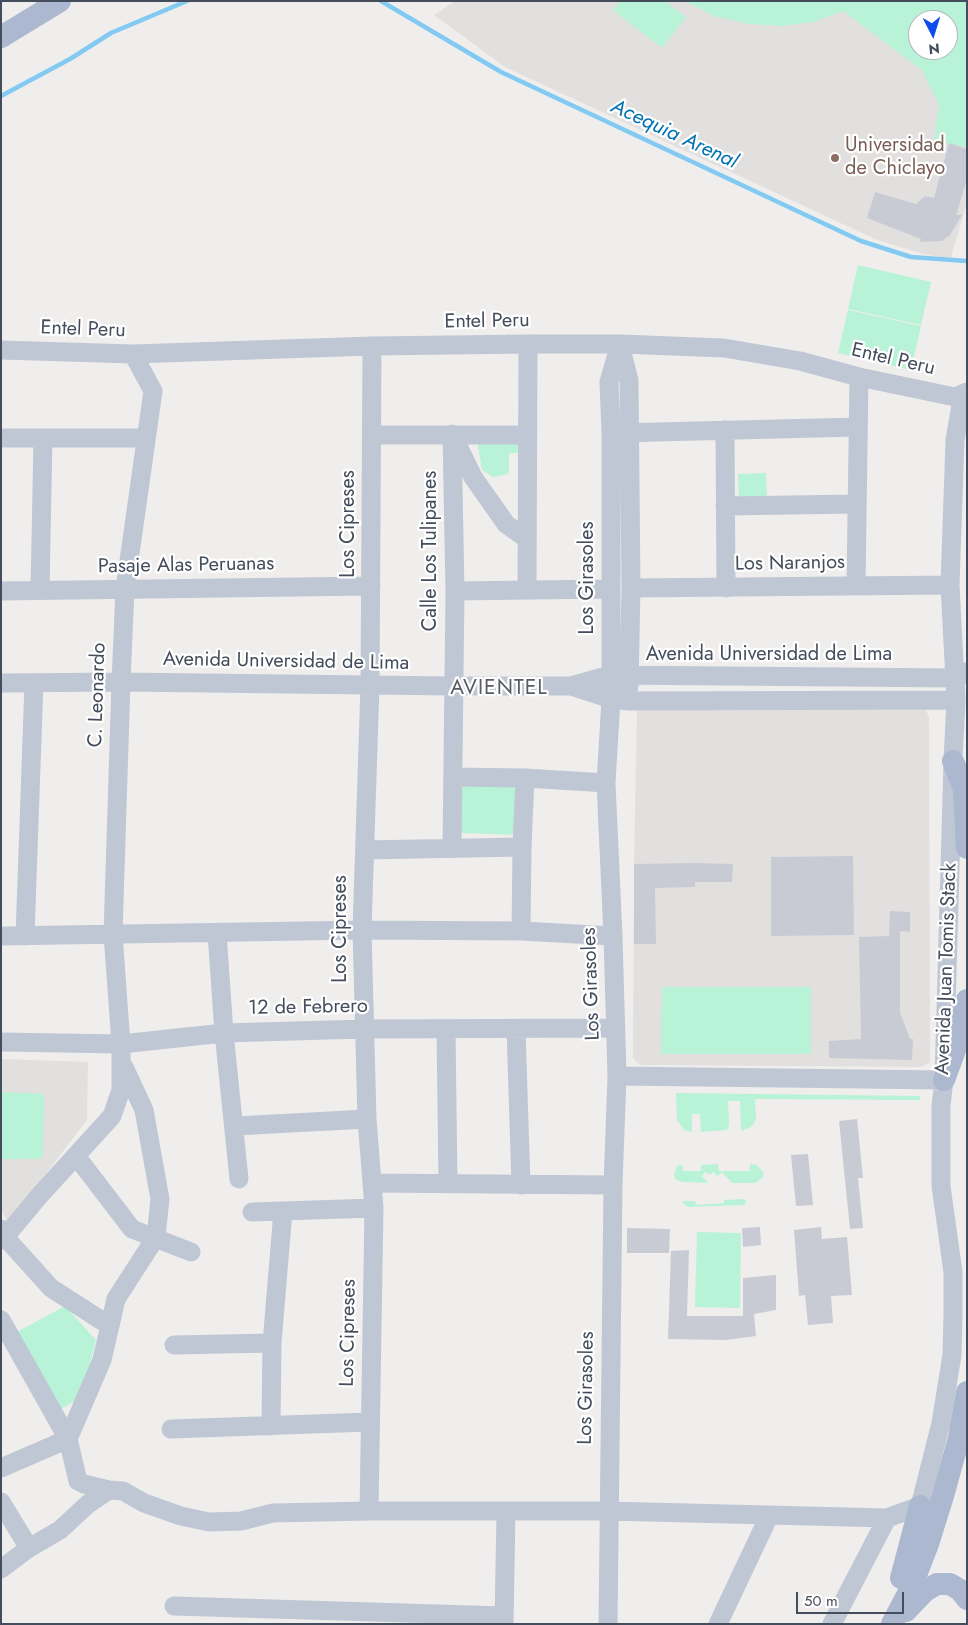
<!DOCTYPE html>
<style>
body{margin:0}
#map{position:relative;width:968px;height:1625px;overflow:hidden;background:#f0eeed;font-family:Jost,sans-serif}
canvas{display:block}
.frame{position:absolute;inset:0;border:2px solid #444d5c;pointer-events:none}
.north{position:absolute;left:908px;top:10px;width:50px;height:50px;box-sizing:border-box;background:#fff;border:1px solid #b4b8be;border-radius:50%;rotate:175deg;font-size:14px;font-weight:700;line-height:20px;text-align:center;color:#444d5c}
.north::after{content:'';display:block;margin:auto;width:18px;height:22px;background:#0c4cec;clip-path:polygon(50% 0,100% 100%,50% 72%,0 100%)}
.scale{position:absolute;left:796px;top:1592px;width:108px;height:22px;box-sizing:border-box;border:2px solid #444d5c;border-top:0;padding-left:6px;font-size:15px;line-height:18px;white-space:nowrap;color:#444d5c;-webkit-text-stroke:4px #fff;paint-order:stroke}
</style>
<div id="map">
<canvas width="968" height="1625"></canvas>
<div class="frame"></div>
<div class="north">N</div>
<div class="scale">50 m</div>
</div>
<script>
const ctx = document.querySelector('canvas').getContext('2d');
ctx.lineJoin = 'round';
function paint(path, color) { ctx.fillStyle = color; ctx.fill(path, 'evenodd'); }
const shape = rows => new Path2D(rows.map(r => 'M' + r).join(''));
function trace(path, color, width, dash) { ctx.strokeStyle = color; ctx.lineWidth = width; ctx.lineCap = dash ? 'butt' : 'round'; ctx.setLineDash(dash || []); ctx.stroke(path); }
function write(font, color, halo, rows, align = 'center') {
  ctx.font = font + ' Jost,sans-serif'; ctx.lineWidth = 4.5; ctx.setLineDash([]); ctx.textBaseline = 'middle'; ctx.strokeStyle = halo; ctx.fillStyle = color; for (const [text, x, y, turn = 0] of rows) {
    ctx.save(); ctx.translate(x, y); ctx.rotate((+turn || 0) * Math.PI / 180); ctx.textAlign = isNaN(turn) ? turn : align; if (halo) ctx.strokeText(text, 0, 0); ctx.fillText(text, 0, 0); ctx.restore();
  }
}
const education = shape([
 [455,1,967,1,967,202,951,257,940,257,923,254,877,240,505,67,434,15],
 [918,20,948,20,948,50,918,50],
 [637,708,924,708,929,716,930,1062,922,1067,640,1065,633,1058,634,864],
 [1,1059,88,1062,87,1120,8,1223,1,1209]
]);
const green = shape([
 [620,1,665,1,686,17,662,48,613,10],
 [685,1,967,1,967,147,934,141,939,105,922,70,843,11,813,22,783,26,748,24,714,16],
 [918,20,948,20,948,50,918,50],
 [858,265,931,282,921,325,848,309],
 [848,310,921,326,911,370,838,353],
 [480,436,525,436,525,453,509,453,509,471,508,474,493,477,482,470,478,446],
 [766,473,767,500,739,501,738,474],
 [460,781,521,783,519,835,458,833],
 [662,987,811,987,811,1054,661,1054],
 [1,1092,44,1094,43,1155,40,1159,1,1159],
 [676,1093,920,1096,920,1100,755,1099,756,1120,751,1127,741,1131,740,1101,728,1101,729,1125,727,1130,701,1132,700,1114,692,1114,692,1132,684,1130,677,1120],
 [718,1164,719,1171,750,1171,750,1164,757,1165,763,1172,763,1177,755,1183,732,1183,722,1172,718,1176,713,1172,710,1175,705,1172,702,1176,708,1183,683,1182,676,1180,674,1174,677,1166,683,1165,683,1171,701,1171,701,1165],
 [743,1199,746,1201,745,1205,688,1207,683,1203,684,1201,695,1201,696,1205,724,1203,724,1200],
 [697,1232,741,1233,740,1308,695,1307],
 [65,1306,96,1340,82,1397,59,1410,17,1332]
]);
const stream = shape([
 [381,1,501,72,861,241,911,257,967,261],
 [1,96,70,59,111,33,187,1]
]);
const building = shape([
 [949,143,967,149,967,179,956,215,962,215,950,235,942,241,920,242,921,239,867,218,875,192,916,204,925,196,934,198],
 [853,856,854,935,771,936,771,857],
 [695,863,733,864,732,882,695,882,695,887,655,888,656,944,634,944,634,864],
 [890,911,910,912,910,932,900,931,900,1013,910,1039,913,1039,912,1060,829,1058,829,1041,861,1039,859,937,889,936],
 [857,1119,863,1178,858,1178,863,1228,850,1229,839,1121],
 [808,1154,813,1205,796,1206,791,1155],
 [760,1227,761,1245,743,1247,742,1228],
 [821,1227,822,1239,847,1237,852,1295,831,1296,833,1323,808,1325,805,1295,799,1296,794,1230],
 [627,1228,670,1229,669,1253,627,1253],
 [689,1250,687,1316,743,1316,743,1278,776,1275,776,1310,754,1314,756,1336,726,1340,668,1339,671,1251]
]);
const minor = shape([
 [620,345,629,380,631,588,629,687],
 [1,350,133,354,372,346,528,344,620,344,724,348,800,361,859,377,955,397,967,392],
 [725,430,726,588],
 [617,433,858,427],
 [372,435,527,435],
 [1,438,146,438],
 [455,440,473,477,506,524,527,539],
 [725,506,856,504],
 [856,586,859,377],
 [631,588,950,585],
 [40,590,43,438],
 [527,590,528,344],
 [1,591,371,586],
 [455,591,611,589],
 [1,683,121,682,453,686,571,686,610,675,956,678,966,672],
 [571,686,611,699,629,701,956,700],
 [453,777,525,778,606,783],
 [452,848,455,591,452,434],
 [365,850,522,847],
 [521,931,522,847,525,778],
 [217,933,224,1033,239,1179],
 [1,936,362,930,521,931,613,936],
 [25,936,34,683],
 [446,1029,448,1184],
 [516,1029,521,1185],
 [1,1042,121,1044,224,1033,364,1029,616,1028],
 [617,1076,944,1080],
 [235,1126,367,1119],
 [76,1156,132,1229,191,1252],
 [372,1183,613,1185],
 [252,1212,374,1208],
 [1,1229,5,1237,51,1288,110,1326],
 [1,1240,5,1237,40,1195,112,1116,121,1090,121,1044,113,934,121,682,125,589,153,391,133,354],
 [1,1320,68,1439,78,1481,84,1484,109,1490],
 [174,1345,272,1343],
 [271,1426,272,1343,283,1211],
 [171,1429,370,1422],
 [1,1468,68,1439,102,1360,116,1299,156,1237,160,1199,144,1110,124,1067],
 [1,1502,29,1548],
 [369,1511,374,1208,367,1119,362,930,370,685,372,346],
 [1,1569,29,1548,60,1530,88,1504,109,1490,123,1491,144,1503,181,1516,209,1522,241,1521,273,1513,369,1511,608,1511,887,1518,920,1506,941,1423,952,1355,953,1316,953,1272,941,1186,941,1106,944,1080,953,761,956,700,950,585,955,440,963,394],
 [174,1606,504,1616],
 [504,1624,506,1511],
 [608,1624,613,1185,617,1076,613,936,606,783,611,699,611,433,609,382,620,344],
 [718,1624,769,1516],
 [832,1624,887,1518]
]);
const major = shape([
 [1,37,60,1],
 [953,761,964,789,967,848],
 [944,1080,955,1050,967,1000],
 [901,1578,920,1506],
 [906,1611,925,1591,937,1584,950,1584,960,1590,967,1599],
 [892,1624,911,1588,928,1544,943,1496,959,1438,967,1392]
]);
const markers = [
 [835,158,5,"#8d6e63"]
];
const educationNames = [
 ["Universidad",845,146],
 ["de Chiclayo",845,169]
];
const streetNames = [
 ["Entel Peru",487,322,-1],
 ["Entel Peru",83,330,2],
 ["Entel Peru",893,360,13],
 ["Los Cipreses",349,524,-90],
 ["Calle Los Tulipanes",431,551,-90],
 ["Los Naranjos",790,564,-1],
 ["Pasaje Alas Peruanas",186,566,-1],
 ["Los Girasoles",588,578,-90],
 ["Avenida Universidad de Lima",769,655],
 ["Avenida Universidad de Lima",286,662,1],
 ["C. Leonardo",98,695,-88],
 ["Los Cipreses",341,929,-90],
 ["Avenida Juan Tomis Stack",947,969,-88],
 ["Los Girasoles",592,984,-92],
 ["12 de Febrero",308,1008,-1],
 ["Los Cipreses",349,1333,-89],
 ["Los Girasoles",587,1388,-89]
];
const waterNames = [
 ["Acequia Arenal",674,135,25]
];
const neighbourhoodNames = [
 ["AVIENTEL",499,689]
];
paint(education, '#e2dfdf');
paint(green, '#b8f2d7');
trace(stream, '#82caf2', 4.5);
paint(building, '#c9cbd4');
trace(minor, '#c0c7d4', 19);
trace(major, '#abb8cf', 22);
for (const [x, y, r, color] of markers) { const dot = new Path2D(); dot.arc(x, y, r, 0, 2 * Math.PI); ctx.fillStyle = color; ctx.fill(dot); trace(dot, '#fff', 2); }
write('20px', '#785e54', '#fff', educationNames, 'left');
write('20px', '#444d5c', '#fff', streetNames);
write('italic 21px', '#0273b2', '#fff', waterNames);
ctx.letterSpacing = '1px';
write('21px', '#5a5c63', '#fff', neighbourhoodNames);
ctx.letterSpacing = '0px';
</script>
